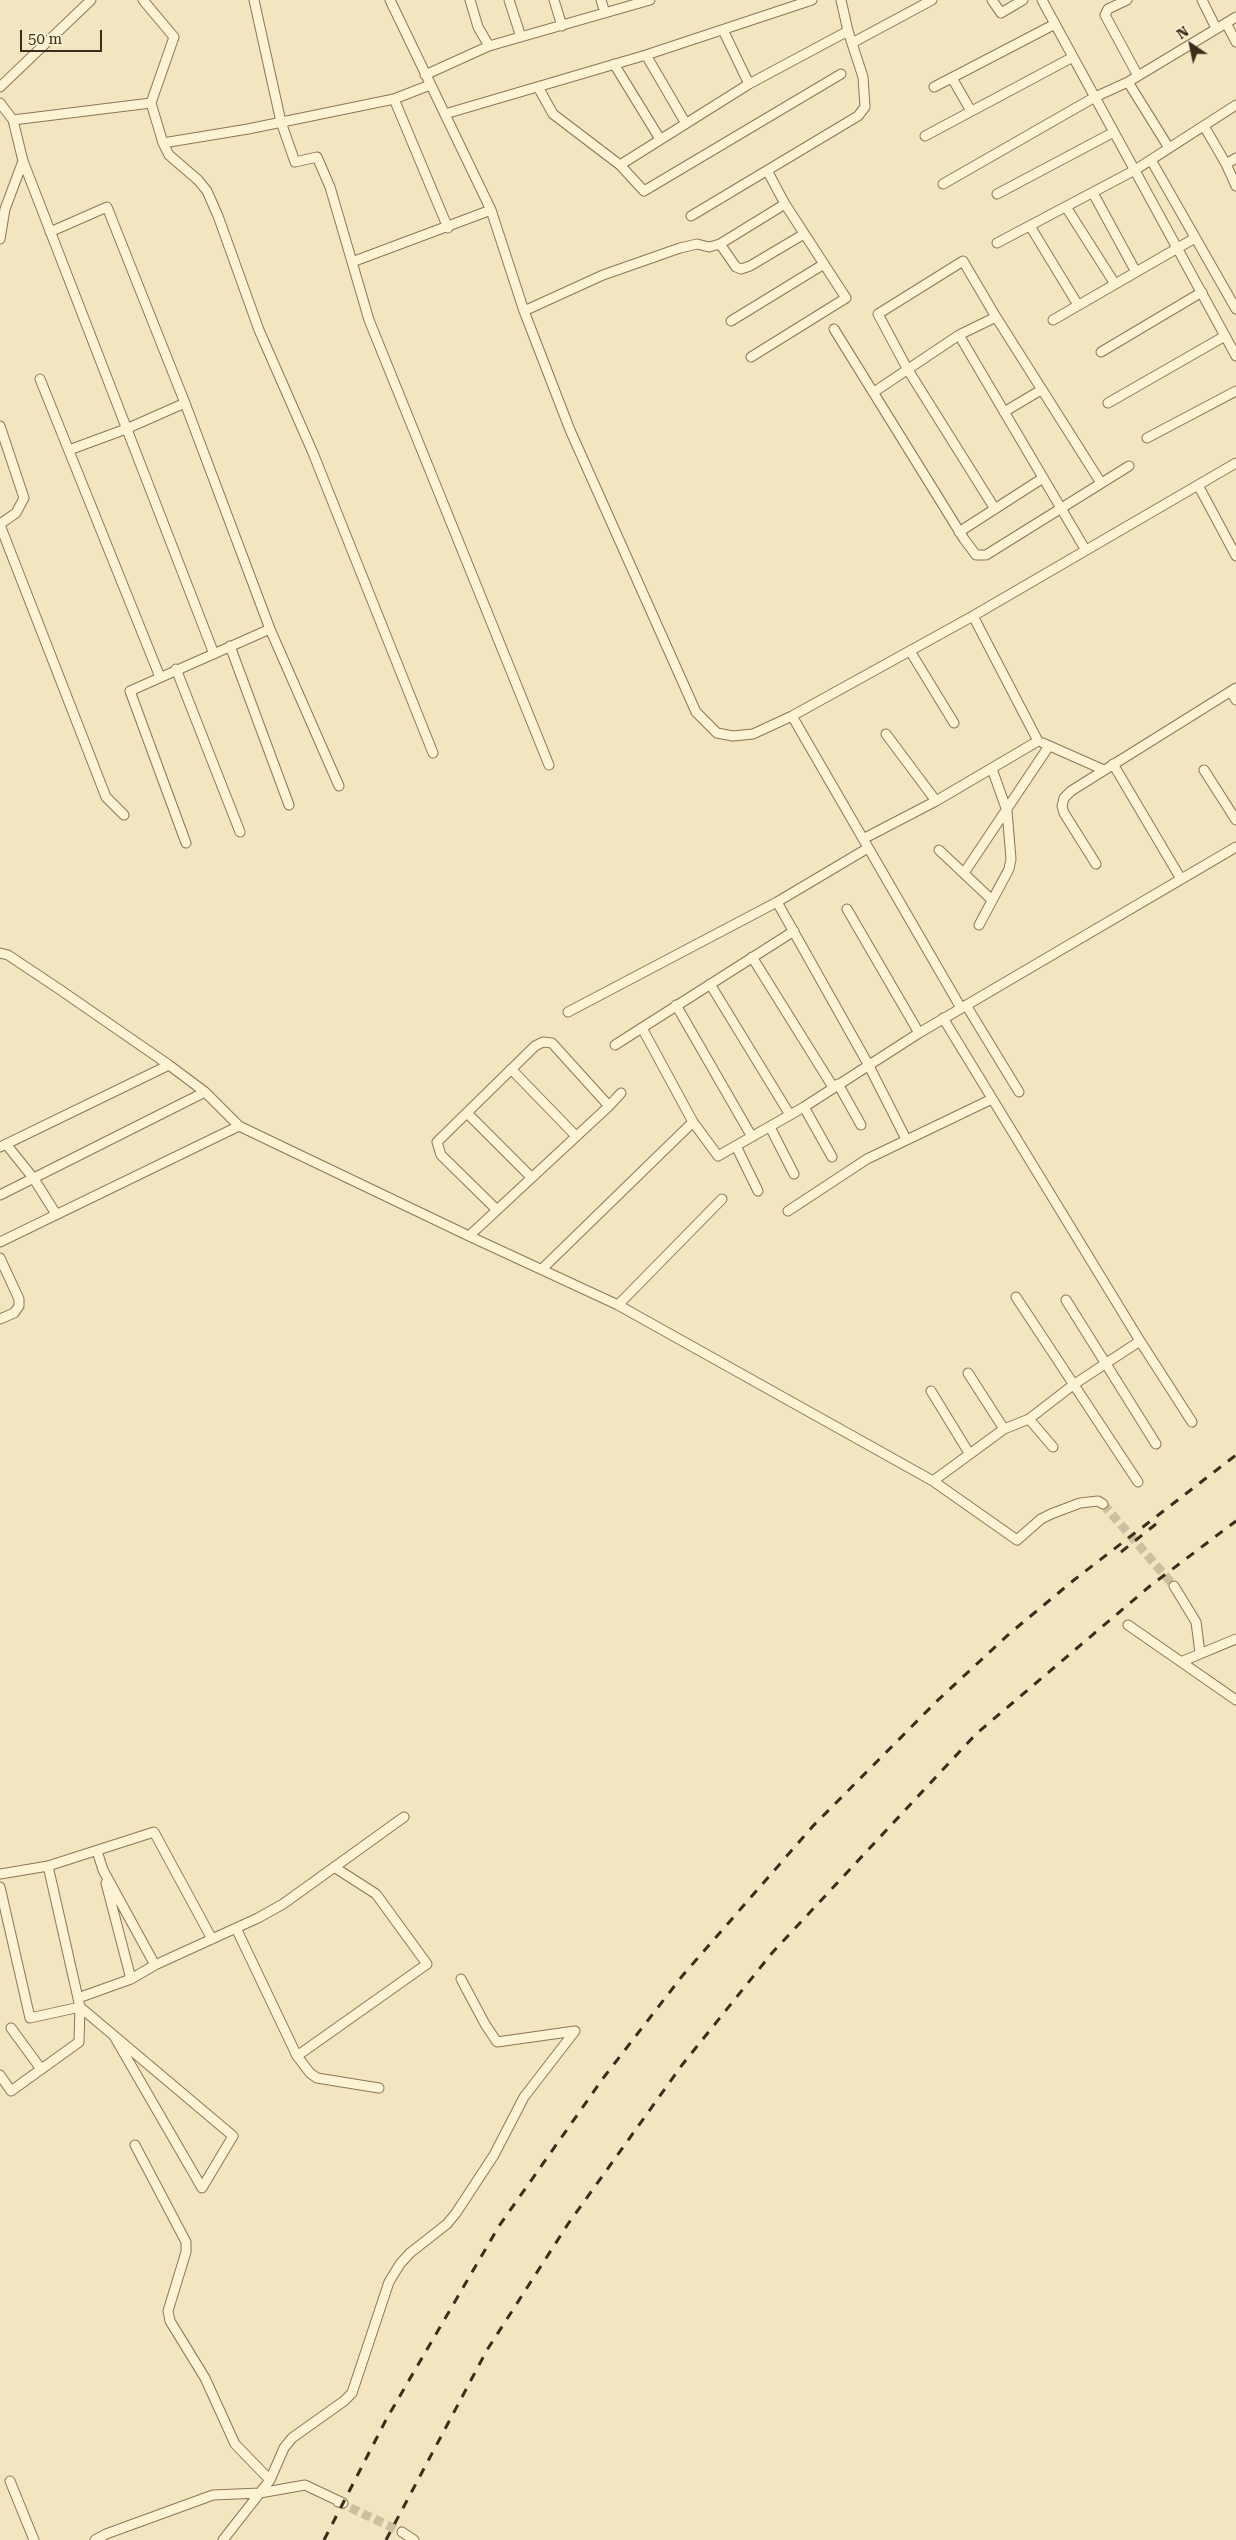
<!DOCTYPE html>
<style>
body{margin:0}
#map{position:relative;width:1236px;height:2540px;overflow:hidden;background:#f2e5c0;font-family:"Roboto Serif",serif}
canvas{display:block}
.north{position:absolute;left:1166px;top:20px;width:50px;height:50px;-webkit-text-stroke:4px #f8efd0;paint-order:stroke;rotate:326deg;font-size:14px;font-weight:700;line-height:20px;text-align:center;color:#3b2c1c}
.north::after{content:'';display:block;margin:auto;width:18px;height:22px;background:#3b2c1c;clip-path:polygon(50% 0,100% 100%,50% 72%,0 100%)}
.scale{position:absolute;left:20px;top:30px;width:82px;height:22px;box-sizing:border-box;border:2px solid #3b2c1c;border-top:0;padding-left:6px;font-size:15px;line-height:18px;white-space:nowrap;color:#3b2c1c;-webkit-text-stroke:4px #f8efd0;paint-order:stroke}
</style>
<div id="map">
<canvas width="1236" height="2540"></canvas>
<div class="north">N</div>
<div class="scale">50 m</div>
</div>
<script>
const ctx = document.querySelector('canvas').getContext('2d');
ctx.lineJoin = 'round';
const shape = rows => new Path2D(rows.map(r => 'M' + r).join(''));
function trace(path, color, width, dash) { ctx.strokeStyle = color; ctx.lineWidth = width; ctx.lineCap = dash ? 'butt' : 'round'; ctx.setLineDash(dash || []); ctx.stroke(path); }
const minorTunnel = shape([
 [1103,1504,1174,1586],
 [338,2502,402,2532]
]);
const minor = shape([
 [143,0,174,37,151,103,163,143,169,155,198,180,207,191,218,216,259,330,313,453,433,753],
 [254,0,281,122,295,162,317,157,330,187,369,320,549,765],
 [390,0,491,210,524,311,570,430,696,712,717,733,733,736,753,734,792,716,973,616,1236,463],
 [470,0,478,27,489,46,650,0],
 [509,0,521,37],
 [554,0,562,26],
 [601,0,605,13],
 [992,0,1001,13,1023,0],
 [1042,0,1236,356],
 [1127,0,1108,9,1105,15,1138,76],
 [1202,0,1216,28],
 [1226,23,1236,42],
 [723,30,749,84],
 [852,43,932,0],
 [646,55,685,122],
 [614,64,660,139],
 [425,75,489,46],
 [952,78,971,111],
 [1128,82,1169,148],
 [0,87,91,0],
 [538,87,553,114,620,165,644,191,841,74],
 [934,87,1055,24],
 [394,99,448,228],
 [0,103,13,120,23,161,214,654],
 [445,114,646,55,812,0],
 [13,120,151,103],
 [1204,126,1226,164,1236,186],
 [925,136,1073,57],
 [163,143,248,129,394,99,430,85],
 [1151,160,1236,309],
 [1226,164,1236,158],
 [620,165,749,84,848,31,841,0],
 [943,184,1095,97,1128,82,1236,17],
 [1093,193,1136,272],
 [997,194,1114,132],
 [1066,207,1115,284],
 [691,216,858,116,865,107,863,77,848,31],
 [1030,226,1078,305],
 [50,232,107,207,185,403,270,629,339,786],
 [0,239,5,209,23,161],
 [997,243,1135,170,1236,105],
 [720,244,736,267,741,269,750,266,804,234],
 [352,262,491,210],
 [524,311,603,275,680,248,697,244,709,247,720,244,785,204],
 [1053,320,1195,238],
 [731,321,824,264],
 [834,329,964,539,976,555,986,555,1129,466],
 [959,335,1085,549],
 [1101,352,1202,292],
 [751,357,846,298,785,204,768,172],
 [40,379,160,677],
 [874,392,959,335,996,317],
 [1108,403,1225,336],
 [1004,412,1041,390],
 [0,426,24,498,16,513,0,524],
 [1147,438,1236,391],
 [69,450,126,429,185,403],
 [1198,485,1236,556],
 [995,509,908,370,878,314,963,261,996,317,1101,483],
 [0,525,106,797,124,815],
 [959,532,1043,478],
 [230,646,289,805],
 [910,651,954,723],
 [176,669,240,832],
 [1231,692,1236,700],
 [792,716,961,1008],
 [886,734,936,801],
 [1043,743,1104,770],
 [1113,764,1181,879],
 [1204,770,1236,820],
 [863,839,936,801,1038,741,973,616],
 [186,843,130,691,270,629],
 [939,850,992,900],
 [1096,864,1064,813,1062,806,1064,798,1071,791,1236,688],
 [964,873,1049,746],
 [777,902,868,1064,906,1139],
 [847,909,919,1033],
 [979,925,1009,869,1011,859,1007,811,992,769],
 [0,953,8,955,59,989,169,1065,205,1092,239,1126,469,1236,618,1305,933,1481,1017,1540,1041,1519,1051,1514,1080,1503,1098,1501,1103,1504],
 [752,957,833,1087],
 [710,984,790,1115],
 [676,1005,752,1137],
 [966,1005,1019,1092],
 [568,1012,777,902,868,848],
 [943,1018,1140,1341,1192,1422],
 [642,1028,693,1122,718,1156,804,1107,919,1033,1236,847],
 [615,1045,794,931],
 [511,1069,576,1136],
 [838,1084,861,1125],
 [609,1106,621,1093],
 [804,1107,832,1157],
 [467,1113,531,1177],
 [770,1127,794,1174],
 [6,1144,34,1179,56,1214],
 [736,1146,758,1191],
 [0,1147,169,1065],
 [0,1195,205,1092],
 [788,1211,867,1159,992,1099],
 [469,1236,609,1106,552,1043,543,1042,535,1046,437,1142,441,1155,497,1210],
 [0,1242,239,1126],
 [0,1258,19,1299,19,1306,14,1313,0,1319],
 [542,1269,693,1122],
 [1016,1297,1138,1482],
 [1066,1300,1156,1444],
 [618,1305,722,1199],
 [968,1373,1004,1429],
 [931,1391,969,1453],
 [1029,1419,1053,1447],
 [933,1481,1004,1429,1029,1419,1073,1385,1140,1341],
 [1174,1586,1196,1622,1200,1653],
 [1128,1625,1236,1700],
 [1183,1661,1236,1639],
 [97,1851,103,1870,155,1965],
 [0,1874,48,1866,154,1832,212,1939],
 [106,1883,131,1979],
 [0,1887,30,2018,80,2007,233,2136,202,2188,114,2036],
 [236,1928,297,2056,310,2073,317,2078,379,2088],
 [461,1979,485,2024,497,2042,575,2031],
 [78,1998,131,1979,155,1965,258,1918,283,1904,404,1817],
 [11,2028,41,2069],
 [297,2056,427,1964,376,1894,334,1867],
 [0,2075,11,2091,79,2042,80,2007,48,1866],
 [135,2145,186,2242,186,2252,168,2311,170,2321,205,2378,235,2444,270,2480],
 [10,2481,34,2540],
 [402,2532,414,2540],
 [95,2540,106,2534,213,2495,260,2493,305,2485,343,2503,338,2502],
 [223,2540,270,2480,284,2448,292,2438,344,2401,352,2393,389,2282,400,2264,410,2253,447,2224,456,2213,494,2155,524,2097,575,2031]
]);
const rail = shape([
 [1121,1552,1156,1524],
 [324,2540,387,2418,499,2226,604,2077,683,1975,813,1826,938,1700,1009,1634,1074,1580,1236,1455],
 [386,2540,487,2350,568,2224,682,2065,772,1953,976,1734,1150,1586,1236,1521]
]);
trace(minorTunnel, '#cdc09f', 9, [9, 4.5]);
trace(minor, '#8c7656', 11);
trace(minor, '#fcf2d4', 9);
trace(rail, '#3b2c1c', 3, [9, 9]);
</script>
